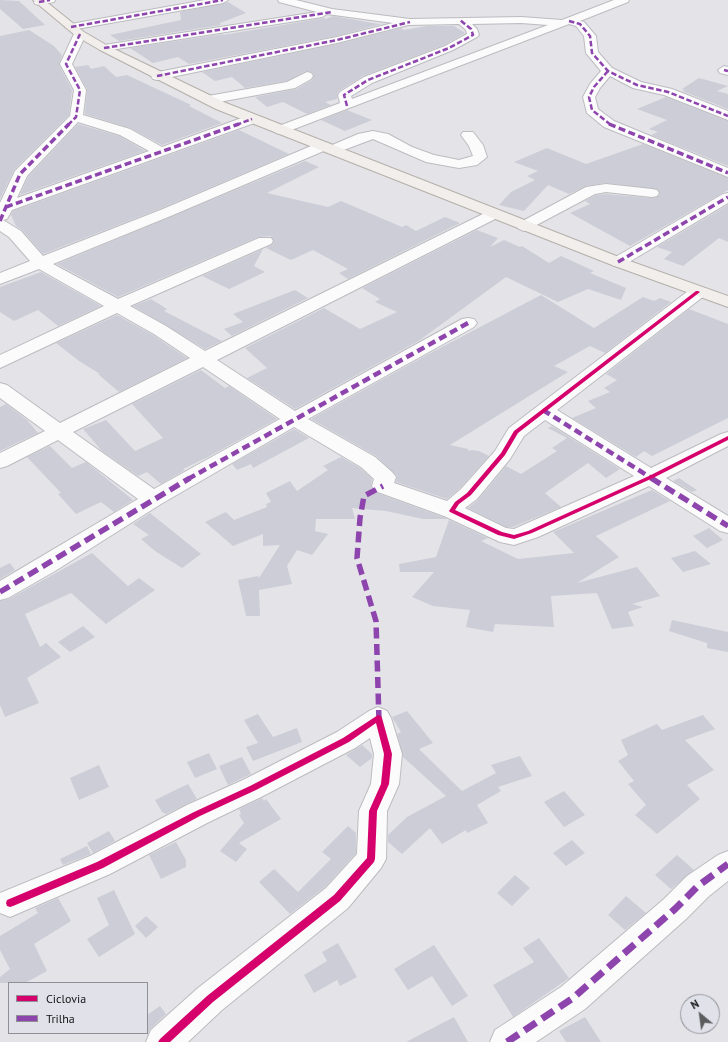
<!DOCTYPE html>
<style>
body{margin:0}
#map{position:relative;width:728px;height:1042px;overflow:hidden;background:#e3e3e8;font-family:"PT Sans",sans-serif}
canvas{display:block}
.legend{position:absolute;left:8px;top:982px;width:140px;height:52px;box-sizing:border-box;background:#e1e1ea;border:1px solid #8f8f95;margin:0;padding:5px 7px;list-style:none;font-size:12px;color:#131315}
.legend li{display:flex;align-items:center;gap:8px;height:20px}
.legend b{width:20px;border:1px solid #8f8f95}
.north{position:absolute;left:680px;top:994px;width:40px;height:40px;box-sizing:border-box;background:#e1e1ea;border:1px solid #8f8f95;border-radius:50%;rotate:331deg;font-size:11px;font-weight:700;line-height:16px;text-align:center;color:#131315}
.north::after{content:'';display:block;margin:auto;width:14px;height:18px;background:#5c5c5f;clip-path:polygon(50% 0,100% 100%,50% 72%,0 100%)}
</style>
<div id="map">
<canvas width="728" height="1042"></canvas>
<ul class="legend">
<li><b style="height:5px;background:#d6006c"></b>Ciclovia</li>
<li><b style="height:5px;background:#8e44ad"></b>Trilha</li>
</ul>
<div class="north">N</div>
</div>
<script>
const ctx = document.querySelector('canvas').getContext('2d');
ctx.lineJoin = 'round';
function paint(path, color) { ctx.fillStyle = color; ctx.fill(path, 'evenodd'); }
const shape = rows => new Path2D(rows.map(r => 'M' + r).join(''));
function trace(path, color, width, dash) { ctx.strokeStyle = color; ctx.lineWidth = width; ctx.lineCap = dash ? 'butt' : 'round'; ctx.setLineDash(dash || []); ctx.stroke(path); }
const building = shape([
 [0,0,19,1,45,25,23,29,0,9],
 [228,2,246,13,220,23,221,25,119,41,110,35,181,20,180,12],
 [333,16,379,24,385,23,337,36,189,64,178,57,153,63,130,48,223,34,223,35,324,18,326,19],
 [427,26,454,26,465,33,444,45,363,76,339,91,337,94,337,99,325,102,331,105,307,114,283,102,267,107,255,97,296,89,312,80,314,75,311,72,306,71,287,81,245,88,232,77,215,81,202,72,337,44,401,28,404,30],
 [29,30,54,46,62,55,59,65,72,90,69,115,14,170,0,199,0,36],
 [88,65,91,69,104,66,116,77,127,75,191,105,189,106,222,123,162,145,130,128,85,114,87,89,75,67],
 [699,78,728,86,717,91,728,94,728,109,682,91,685,90,682,89],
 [666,97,728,121,728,166,651,135,658,132,649,129,667,120,637,109],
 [347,110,372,120,345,131,321,120],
 [78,124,119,136,145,151,20,195,28,177],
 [239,130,289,154,162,208,43,254,22,230,16,226,11,215,13,211],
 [643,144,728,178,728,190,630,246,570,213,590,204,585,201,596,195,606,194,652,198,657,197,660,194,657,189,606,183,586,186,569,194,548,185,524,211,499,205,511,192,535,180,527,176,538,171,514,162,547,148,586,164],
 [305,161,319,167,267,193,328,207,341,201,402,227,406,225,416,231,445,217,460,223,348,279,339,273,348,269,313,250,291,260,266,248,274,242,271,236,258,237,118,297,57,264],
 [728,205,728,242,719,238,683,266,664,259,672,252,657,247],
 [477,230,498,238,490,247,504,240,520,247,522,246,549,263,561,256,594,271,590,273,626,288,621,300,588,289,558,302,506,277,420,340,295,409,247,378,267,368,245,348,324,308,360,329,397,312,375,302,380,299,362,288],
 [263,249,254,266,265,272,229,289,202,276],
 [41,272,101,306,58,326,38,310,14,321,0,312,0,287],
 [295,290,308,298,232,336,224,329,243,322,233,314],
 [541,295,594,328,643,297,654,301,660,298,671,302,605,353,590,346,554,366,568,372,450,445,468,449,469,451,472,450,479,451,489,456,460,488,447,499,396,482,397,476,376,456,311,419,423,357],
 [151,299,167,309,164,311,222,341,205,349,133,306],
 [689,309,728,324,728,418,652,456,644,451,636,457,572,418,596,408,588,401,610,392,604,388,617,380,606,374],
 [117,315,153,335,187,358,119,392,98,374,100,374,79,361,56,343],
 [201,370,225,388,229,386,277,419,208,457,183,469,185,470,161,484,147,472,138,476,102,451,83,429,106,420,135,451,163,438,132,404],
 [6,404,27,420,38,433,0,451,0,407],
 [552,426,620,469,606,478,588,463,545,493,561,507,513,527,506,527,468,508,478,500,506,466,521,474,557,451,552,448,567,438,548,428],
 [294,429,309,438,253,468,251,464,237,470,232,464],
 [50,446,72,468,86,462,133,500,114,512,101,502,76,514,58,494,61,493,27,457],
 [341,457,360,468,372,479,371,487,374,492,448,519,423,519,386,511,352,508,355,519,316,519,315,531,328,534,312,555,297,550,287,566,292,584,259,590,260,616,246,616,238,580,258,576,259,578,280,545,263,546,263,534,233,546,205,522,226,512,234,520,267,507,266,504,271,502,266,493,290,481,297,491,328,470,323,466],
 [679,478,697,490,692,492,673,481],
 [652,490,670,501,596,536,619,557,577,583,637,567,660,596,632,604,643,607,628,612,634,626,612,629,597,593,551,596,554,627,495,624,493,632,466,627,470,610,433,606,412,597,434,572,400,572,399,564,436,557,449,520,488,538,481,541,518,559,574,553,553,532],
 [150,513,201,554,182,568,155,551,141,539,149,535,133,524],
 [709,528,723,540,707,548,693,536],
 [695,551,711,564,683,572,671,558],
 [92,553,128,586,139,578,155,590,106,624,71,593,25,614,40,647,46,643,61,657,27,678,39,703,5,717,0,705,0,601,9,599],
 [10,563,15,570,0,579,0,568],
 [672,620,728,632,728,652,707,648,707,643,669,631],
 [83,626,95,637,70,652,58,642],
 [407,711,433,743,419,749,462,791,496,773,491,765,520,756,532,776,498,787,501,791,477,805,488,823,467,833,466,830,442,844,430,828,402,854,388,842,388,835,407,817,446,796,403,757,397,734,401,732,392,717],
 [258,714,273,737,297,728,302,742,253,761,246,747,258,743,244,720],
 [703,715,715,729,685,740,714,770,687,785,700,799,657,834,635,815,646,805,628,784,634,781,618,761,628,755,621,740,657,724,662,730],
 [362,745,372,754,372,758,360,767,346,755],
 [209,753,217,769,195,778,187,762],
 [242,757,251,774,228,785,219,766],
 [99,765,109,787,79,800,70,778],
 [188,784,197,799,166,814,162,812,155,800],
 [564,791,585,815,564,827,544,802],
 [262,798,264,801,266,799,281,819,239,843,247,849,236,862,220,851,244,823,239,815,241,814,239,809],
 [348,826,356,833,356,853,325,887,290,914,259,882,274,869,298,892,331,859,322,852],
 [109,831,115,841,93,853,87,843],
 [572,840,585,853,566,866,553,853],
 [176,842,186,860,186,867,161,879,149,855],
 [87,846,91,854,63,865,60,859],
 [677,855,694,870,671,889,655,875],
 [515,875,530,888,512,906,497,893],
 [114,890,135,934,99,957,87,939,109,925,97,898],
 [626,896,646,913,625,930,608,915],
 [58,898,71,921,34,944,47,971,25,983,0,983,0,977,10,969,0,950,0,936,38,913,35,908],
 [146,916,158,927,146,938,135,926],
 [539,938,569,978,513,1017,493,985,534,962,523,948],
 [338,943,357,977,340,986,337,980,314,993,304,975,327,961,322,952],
 [434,945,468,996,452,1006,432,976,408,990,394,969],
 [160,1006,166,1014,150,1029,147,1036,147,1015],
 [454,1017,468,1042,406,1042],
 [585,1017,601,1042,566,1042,559,1031]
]);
const minor = shape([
 [35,0,55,0,54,2,39,5,35,4,34,2,35,0],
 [205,0,228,0,223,3,71,30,65,27,71,24,205,0],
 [278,0,296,0,332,9,410,19,521,17,562,20,614,0,629,0,628,2,580,21,584,22,596,36,598,52,612,68,641,82,672,89,728,111,728,120,664,95,633,88,610,76,600,88,595,97,598,109,614,121,728,168,728,177,604,127,587,113,583,97,590,84,601,71,586,53,584,36,576,26,569,24,281,134,276,133,274,130,276,127,340,103,338,95,340,92,364,77,445,46,467,34,466,30,459,24,408,25,337,43,157,80,153,79,151,76,153,73,337,37,393,23,327,14,322,17,104,51,98,48,104,45,317,12,279,2,278,0],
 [521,23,548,25,352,99,351,96,372,83,453,50,477,37,479,35,477,29,472,24,521,23],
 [80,31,86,34,72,64,86,90,83,115,130,129,162,147,247,116,252,115,259,119,257,122,12,210,7,219,3,220,21,231,43,256,163,209,318,143,328,143,330,146,358,134,373,131,388,134,412,147,434,155,459,160,473,156,469,146,461,135,463,132,473,132,483,145,487,157,477,165,459,168,426,162,373,139,333,154,328,153,326,150,173,215,53,264,118,299,259,238,271,238,273,241,271,244,130,306,166,326,205,351,489,211,499,211,502,214,499,217,217,360,295,411,462,319,468,318,474,319,477,323,474,327,308,419,375,457,392,472,396,477,394,483,447,501,461,489,495,451,509,428,692,288,698,287,704,288,706,292,704,296,557,410,651,468,721,434,728,432,728,446,666,478,728,516,728,533,720,531,649,486,538,537,514,545,500,542,444,516,375,491,372,486,374,479,361,467,294,427,161,504,55,571,8,598,0,600,0,581,138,499,58,440,7,466,0,468,0,453,45,431,0,398,0,383,7,385,60,423,190,358,154,334,117,313,0,368,0,355,104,306,39,269,0,284,0,273,30,261,9,237,0,231,0,203,15,171,70,116,74,90,60,64,74,34,80,31],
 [78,122,120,135,149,151,17,198,27,176,78,122],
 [203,367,280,419,154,489,73,432,203,367],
 [545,420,634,476,514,529,506,528,465,508,477,499,510,459,524,436,545,420],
 [724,66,728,67,728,75,720,73,718,70,724,66],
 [307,72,311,73,313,76,311,79,295,88,208,104,202,100,208,96,287,82,307,72],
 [606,184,652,189,657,190,659,193,657,196,652,197,606,192,595,194,529,229,524,231,519,229,516,226,519,223,586,187,606,184],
 [728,193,728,203,624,265,618,267,612,265,610,262,612,259,723,194,728,193],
 [378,707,387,711,391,718,402,754,399,784,387,811,386,859,381,868,348,908,222,1010,188,1042,146,1042,151,1030,198,988,326,888,357,854,359,811,371,784,374,754,370,738,355,748,263,796,207,823,110,874,10,917,0,913,0,893,90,856,187,805,243,780,337,732,369,711,378,707],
 [728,851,728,881,709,896,686,919,585,1009,536,1042,490,1042,495,1030,561,987,664,899,687,876,718,855,728,851]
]);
const major = shape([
 [33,0,44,0,84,32,108,46,226,103,624,259,728,296,728,307,612,265,216,109,100,50,76,36,33,0]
]);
const quietFar4 = shape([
 [39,2,50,0],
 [569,21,580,24,590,36,592,53,608,71,637,85,668,92,728,116],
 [71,27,223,0],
 [104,48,332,12],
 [724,70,728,71],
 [608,71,594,87,589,97,592,110,611,125],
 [157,76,337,40,410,22],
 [347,106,344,95,368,80,449,48,473,35,471,29,460,20],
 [68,125,76,117,80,90,66,64,80,34],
 [236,125,252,119]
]);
const quietFar3 = shape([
 [609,124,728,173],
 [6,207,239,124],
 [0,221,20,174,69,124],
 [618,262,728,197]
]);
const quietFar2 = shape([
 [543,410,653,479],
 [188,479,468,323]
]);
const quietFar1 = shape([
 [651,478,728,526],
 [0,592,190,478],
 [379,721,376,621,357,558,360,518,364,496,383,486]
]);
const quiet = shape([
 [507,1042,573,998,675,909,698,886,728,864]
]);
const cycleway = shape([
 [696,291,698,291,700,292,518,433,505,455,471,495,459,504,455,510,502,532,514,535,528,531,649,476,726,437,728,436,728,440,653,478,532,533,514,539,498,535,450,512,449,511,455,502,467,493,501,453,514,431,696,291],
 [378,715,381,716,382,718,392,754,389,784,377,811,375,859,374,862,340,901,213,1002,170,1042,158,1042,160,1039,207,996,334,895,367,858,369,811,381,784,384,754,376,723,349,742,256,790,200,816,103,868,13,906,10,907,7,906,6,903,7,900,97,862,194,812,250,786,343,738,378,715]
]);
paint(building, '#cdcdd7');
trace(minor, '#bcbcc0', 2);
trace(major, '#b5afa9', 2);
paint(minor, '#fbfbfc');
paint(major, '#f1eeeb');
trace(quietFar4, '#8e44ad', 2.5, [5.5, 2.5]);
trace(quietFar3, '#8e44ad', 3.5, [7, 3.5]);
trace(quietFar2, '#8e44ad', 4.5, [8, 4.5]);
trace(quietFar1, '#8e44ad', 5.5, [11, 5.5]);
trace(quiet, '#8e44ad', 7, [14, 7]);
paint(cycleway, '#d6006c');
</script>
